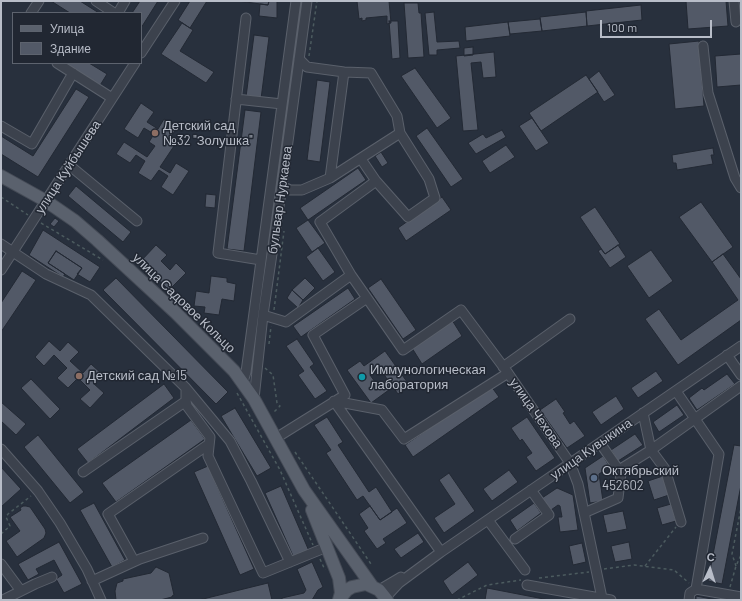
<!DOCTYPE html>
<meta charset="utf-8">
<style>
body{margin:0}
#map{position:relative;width:742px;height:601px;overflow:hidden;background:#28303d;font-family:Barlow,sans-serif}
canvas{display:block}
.frame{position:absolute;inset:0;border:2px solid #b8bdc8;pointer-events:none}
.legend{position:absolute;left:12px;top:12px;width:130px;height:52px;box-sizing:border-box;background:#212732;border:1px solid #5d636e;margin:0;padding:5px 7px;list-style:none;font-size:12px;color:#b8bdc8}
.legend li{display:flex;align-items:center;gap:8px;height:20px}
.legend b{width:20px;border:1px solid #5d636e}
.north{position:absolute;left:690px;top:549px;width:40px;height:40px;-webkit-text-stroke:3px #212732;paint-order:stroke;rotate:4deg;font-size:11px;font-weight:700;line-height:16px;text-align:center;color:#b8bdc8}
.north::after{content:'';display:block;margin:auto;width:14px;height:18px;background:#b8bdc8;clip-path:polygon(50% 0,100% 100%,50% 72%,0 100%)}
.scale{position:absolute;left:600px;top:20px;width:112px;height:18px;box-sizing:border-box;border:2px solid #b8bdc8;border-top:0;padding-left:5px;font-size:12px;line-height:14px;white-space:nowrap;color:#b8bdc8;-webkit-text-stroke:3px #212732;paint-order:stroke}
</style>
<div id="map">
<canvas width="742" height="601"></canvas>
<div class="frame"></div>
<ul class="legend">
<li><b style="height:5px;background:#5a616d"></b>Улица</li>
<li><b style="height:11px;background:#525967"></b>Здание</li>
</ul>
<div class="north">С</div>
<div class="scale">100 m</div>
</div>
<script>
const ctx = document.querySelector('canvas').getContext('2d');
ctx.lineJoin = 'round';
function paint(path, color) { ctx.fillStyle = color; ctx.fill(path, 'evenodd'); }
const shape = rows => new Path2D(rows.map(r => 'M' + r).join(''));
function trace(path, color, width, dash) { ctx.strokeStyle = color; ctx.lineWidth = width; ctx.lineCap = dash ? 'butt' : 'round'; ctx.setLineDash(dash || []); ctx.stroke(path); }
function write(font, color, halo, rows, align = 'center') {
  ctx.font = font + ' Barlow,sans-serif'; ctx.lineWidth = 3; ctx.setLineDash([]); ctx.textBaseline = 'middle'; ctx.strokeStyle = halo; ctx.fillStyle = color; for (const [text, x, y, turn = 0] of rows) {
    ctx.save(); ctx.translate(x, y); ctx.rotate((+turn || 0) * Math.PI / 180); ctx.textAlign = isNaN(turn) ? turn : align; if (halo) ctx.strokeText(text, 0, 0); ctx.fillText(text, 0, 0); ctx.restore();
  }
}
const building = shape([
 [51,1,80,1,99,13,70,13,51,1],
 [140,1,158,1,141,28,141,13,132,13,140,1],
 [190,1,207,1,190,28,178,20,190,1],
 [238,1,269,1,268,5,238,1],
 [269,1,277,1,277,18,259,16,260,4,268,5,269,1],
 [357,1,389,1,391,23,387,24,387,16,366,18,366,20,362,21,362,18,359,19,357,1],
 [686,1,726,1,728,26,688,29,686,1],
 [404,3,418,3,419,13,421,13,424,57,408,58,404,3],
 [641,5,642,20,587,26,586,11,641,5],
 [434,12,437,42,459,41,460,48,437,50,437,55,429,55,425,13,434,12],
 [586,12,587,26,542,31,540,17,586,12],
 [540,19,542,31,510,34,508,22,540,19],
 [389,21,398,21,400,58,392,59,389,21],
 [508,22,510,36,466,41,465,27,508,22],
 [182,23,193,30,180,51,214,72,206,83,161,54,182,23],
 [254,35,269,37,261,99,246,97,254,35],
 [699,41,704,106,675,109,669,44,699,41],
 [473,47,473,55,464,56,464,48,473,47],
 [494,52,496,77,483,78,481,62,471,63,478,130,463,131,456,56,494,52],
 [741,54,741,85,717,87,715,56,741,54],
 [61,63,89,63,107,74,99,87,61,63],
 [415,68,451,118,437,128,401,76,415,68],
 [599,71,615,95,604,102,589,79,599,71],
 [586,75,598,92,541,131,529,113,586,75],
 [317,80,330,82,320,162,307,160,317,80],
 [76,89,89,97,38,177,1,154,1,136,33,156,76,89],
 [141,103,154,112,147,122,158,129,164,119,177,127,170,139,176,143,160,167,170,173,176,163,189,171,173,195,161,187,168,176,159,170,151,181,138,173,145,161,136,155,130,163,116,154,124,142,147,157,155,146,149,142,154,134,144,128,138,138,124,129,141,103],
 [245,110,261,112,244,251,227,249,245,110],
 [532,118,549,143,536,151,519,126,532,118],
 [427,128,463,179,451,187,416,136,427,128],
 [502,130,506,137,476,154,468,143,483,134,486,138,502,130],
 [506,145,515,157,490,173,482,161,506,145],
 [713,148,714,155,711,155,713,164,677,170,676,163,673,163,672,155,713,148],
 [381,152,388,163,382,167,375,156,381,152],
 [358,168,366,180,308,220,300,208,358,168],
 [76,186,131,232,123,242,68,196,76,186],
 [206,194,216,195,215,208,205,207,206,194],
 [442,197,451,210,406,241,398,228,442,197],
 [701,202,733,247,712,262,679,217,701,202],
 [595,207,620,244,605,254,580,217,595,207],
 [55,218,59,221,54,227,50,224,55,218],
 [308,220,325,243,312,252,296,228,308,220],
 [43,230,100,267,90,282,77,274,82,268,56,251,48,263,65,274,63,277,29,255,43,230],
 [156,245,167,255,161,261,170,270,176,263,186,273,169,290,140,262,156,245],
 [618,245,626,257,610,268,598,251,601,249,605,254,618,245],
 [318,248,335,272,323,281,306,257,318,248],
 [651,250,673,281,649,298,627,266,651,250],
 [56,251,82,268,74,280,48,263,56,251],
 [723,254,741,279,741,320,678,365,645,319,659,309,681,340,738,300,712,262,723,254],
 [22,271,36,280,1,332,1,303,22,271],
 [211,276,227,278,227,282,236,284,234,301,222,299,219,315,204,313,205,307,194,306,196,291,209,293,211,276],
 [116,278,228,392,216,404,103,290,116,278],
 [305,278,315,288,303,300,292,290,305,278],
 [381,279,416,330,403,339,368,288,381,279],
 [348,288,355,299,301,337,293,326,348,288],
 [292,290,303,300,298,308,287,298,292,290],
 [452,320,462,336,422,364,412,348,452,320],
 [297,339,314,364,310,367,327,391,315,399,298,375,304,371,286,346,297,339],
 [49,341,60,351,68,342,79,352,70,361,83,373,91,364,102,374,93,383,104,393,90,408,80,399,90,390,78,378,68,388,57,378,67,368,54,355,44,366,35,357,49,341],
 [385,351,410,386,398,394,393,387,371,403,347,370,360,361,364,366,385,351],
 [380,368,387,379,378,386,370,375,380,368],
 [656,371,663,381,638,398,631,388,656,371],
 [727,374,735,384,697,410,689,398,702,388,704,390,727,374],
 [31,379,60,409,50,419,21,388,31,379],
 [164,384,174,398,88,463,77,449,164,384],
 [491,386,499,397,413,457,405,445,491,386],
 [616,396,624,409,601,425,592,412,616,396],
 [556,399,565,412,563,413,570,424,574,421,585,436,567,448,540,410,556,399],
 [1,402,26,424,16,435,1,421,1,402],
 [677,405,684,415,659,432,653,422,677,405],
 [235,408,271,468,257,476,221,416,235,408],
 [327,417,343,442,338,445,369,492,376,487,392,512,380,520,363,496,357,500,326,453,331,450,314,425,327,417],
 [527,417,555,458,536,471,526,457,532,453,522,439,520,441,511,428,527,417],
 [191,420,205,439,116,502,102,483,191,420],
 [635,434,643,445,618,461,611,450,635,434],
 [38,435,84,492,70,503,24,447,38,435],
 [734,445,741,446,741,485,722,584,708,581,734,445],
 [603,456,610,467,599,474,603,501,590,503,585,468,603,456],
 [208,466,254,569,240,575,194,472,208,466],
 [1,467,21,489,1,507,1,467],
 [509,470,518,482,492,501,483,489,509,470],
 [449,473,475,511,444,533,434,518,455,504,439,480,449,473],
 [663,476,669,495,654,500,648,481,663,476],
 [281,486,309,551,294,558,265,493,281,486],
 [557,488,573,495,578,530,560,532,558,517,562,517,560,506,558,505,551,510,542,498,557,488],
 [94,503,125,560,112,567,80,510,94,503],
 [534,503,541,513,517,531,510,520,534,503],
 [671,504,676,521,662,525,657,508,671,504],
 [23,506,26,506,30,507,45,529,46,533,44,538,17,557,6,541,20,531,10,517,21,510,20,508,23,506],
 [370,506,380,520,397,508,407,523,383,539,386,543,377,549,364,531,368,528,359,514,370,506],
 [623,511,627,529,607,533,603,515,623,511],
 [418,533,424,542,401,558,394,549,418,533],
 [59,542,82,584,64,593,56,579,62,575,54,560,36,569,39,574,28,580,18,564,59,542],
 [629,542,632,559,615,562,611,546,629,542],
 [582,543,586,562,573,565,569,546,582,543],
 [312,562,323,587,318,590,312,600,282,600,282,598,304,593,306,590,297,569,312,562],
 [468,562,478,575,452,595,443,581,468,562],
 [156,567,169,573,174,595,172,596,172,597,160,600,116,600,115,591,117,583,123,581,123,579,151,573,156,567],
 [268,583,272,600,199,600,268,583],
 [487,588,549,600,485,600,487,588],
 [696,596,717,600,696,600,696,596]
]);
const path = shape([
 [309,56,317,1],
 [1,197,28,215],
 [41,223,103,260],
 [274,310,284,231],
 [269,344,271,326],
 [265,368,273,375,277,403,280,406,273,413],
 [237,393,280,470,313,545],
 [295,452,371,564],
 [1,534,10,526,6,517,8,514,31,496],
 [320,559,325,570],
 [645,566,676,527],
 [736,566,732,554,741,508],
 [604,569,634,565,674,570,689,583],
 [539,578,589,572],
 [730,587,736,566,741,555],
 [457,600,487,585,521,580]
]);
const minor = shape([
 [96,1,114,13],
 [734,1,736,22],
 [31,13,39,1],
 [118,13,125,1],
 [246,18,218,253,261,260],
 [703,46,708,93,735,178,741,188],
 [141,53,175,1],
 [57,63,112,98],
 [236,99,282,104],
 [1,126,32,144,73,73],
 [69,165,137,221],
 [330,178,344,72],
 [376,181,408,217,435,198,429,179,400,133],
 [282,186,290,190,302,190,330,178,400,133,397,116,371,73,344,72,307,67,299,59],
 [1,244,46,274,91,295,186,388,186,401,187,406,210,437,208,456,263,573,327,547],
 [1,270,135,63],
 [367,298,403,350,461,310,508,373,570,463,578,484,602,598],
 [263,315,286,322,351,275,320,222,376,181,361,159],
 [727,355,741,375],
 [503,367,570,319],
 [243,382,246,372,296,1],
 [186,388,230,441,251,481,290,562],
 [676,391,719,454,696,589],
 [254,399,263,315,282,186,307,1],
 [334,401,382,410,404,439,508,373],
 [334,401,441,552],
 [643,413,651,450,665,469,681,522],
 [276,438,345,395,313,335,367,298,351,275],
 [1,449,38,491,60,523,87,569,101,600],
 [619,470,651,450,741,386],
 [83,472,186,401],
 [584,513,618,498,621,473,600,443],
 [488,520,525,570],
 [515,539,549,515,531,490],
 [134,561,108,514,209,444],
 [1,564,21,591],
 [92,581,140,559,203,538],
 [527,585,611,600],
 [379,590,401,577],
 [386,597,399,583,441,552,741,346],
 [3,600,35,584,52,577],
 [689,600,690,593,696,589,741,597]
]);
const major = shape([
 [1,176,46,201,75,221,97,240,175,312,234,371,254,399,304,490,372,586],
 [312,510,339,578,341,593,339,600],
 [339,600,347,590,352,587,366,584,379,590,387,600]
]);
const markers = [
 [155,133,4,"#8d6e63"],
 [79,376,4,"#8d6e63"],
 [362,377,4,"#0f9aa8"],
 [594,478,4,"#5c6f8a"]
];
const poiNames = [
 ["Детский сад",163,126],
 ["№32 \"Золушка\"",163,141],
 ["Иммунологическая",370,370],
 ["лаборатория",370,385],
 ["Детский сад №15",87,376],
 ["Октябрьский",602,471],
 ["452602",602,486]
];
const streetNames = [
 ["улица Куйбышева",68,167,-57],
 ["бульвар Нуркаева",280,200,-82],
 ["улица Садовое Кольцо",184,303,44],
 ["улица Чехова",536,413,55],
 ["улица Кувыкина",591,449,-35]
];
paint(building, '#525967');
trace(building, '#232934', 1);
trace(minor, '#5a606b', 11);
trace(major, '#454b56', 14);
trace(path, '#4c5b5f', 1.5, [3, 3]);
trace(minor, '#3c424d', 9);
trace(major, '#5a616d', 12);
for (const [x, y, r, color] of markers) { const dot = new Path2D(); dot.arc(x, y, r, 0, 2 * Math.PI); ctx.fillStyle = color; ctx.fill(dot); trace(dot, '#212732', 1.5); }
write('13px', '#b8bdc8', '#212732', poiNames, 'left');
write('13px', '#b8bdc8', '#212732', streetNames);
</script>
